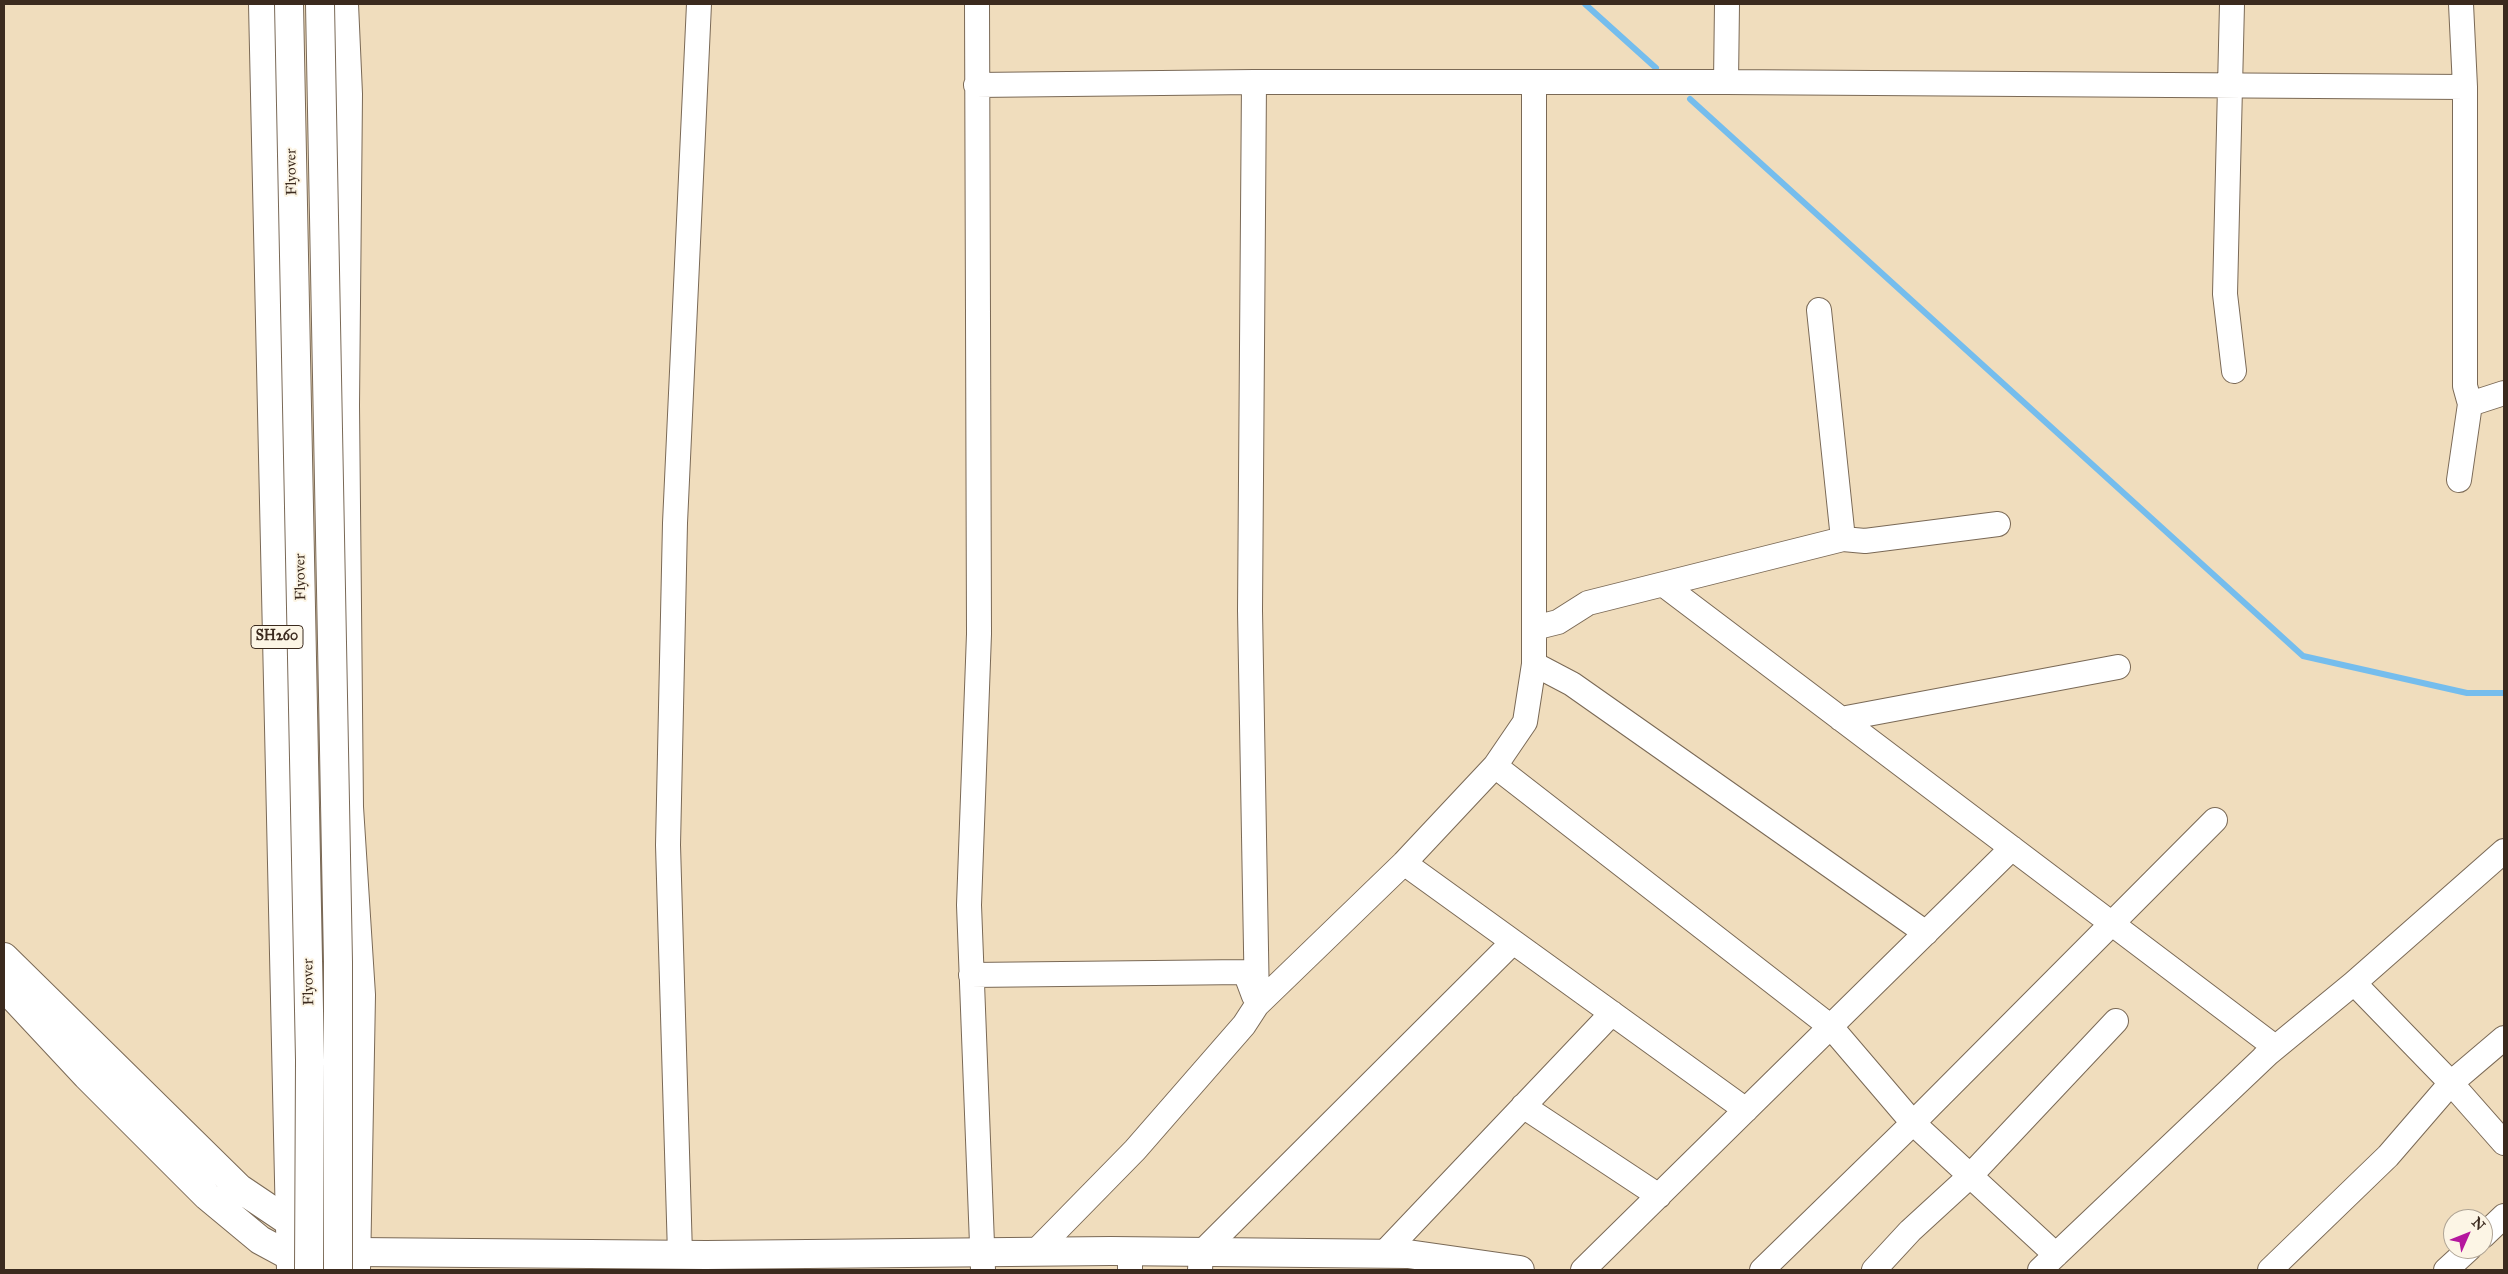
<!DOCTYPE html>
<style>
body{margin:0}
#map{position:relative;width:2508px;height:1274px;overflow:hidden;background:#f0ddbd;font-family:"IM FELL Great Primer",serif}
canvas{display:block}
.frame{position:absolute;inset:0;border:5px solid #3b2a1e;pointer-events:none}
.north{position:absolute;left:2443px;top:1209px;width:50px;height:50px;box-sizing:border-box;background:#fcf5e5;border:1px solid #afa495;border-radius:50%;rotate:46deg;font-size:14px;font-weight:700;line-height:20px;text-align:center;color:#3b2a1e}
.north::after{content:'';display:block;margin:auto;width:18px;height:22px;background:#b5179e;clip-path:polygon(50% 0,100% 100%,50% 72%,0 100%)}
</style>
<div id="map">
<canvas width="2508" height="1274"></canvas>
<div class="frame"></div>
<div class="north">N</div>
</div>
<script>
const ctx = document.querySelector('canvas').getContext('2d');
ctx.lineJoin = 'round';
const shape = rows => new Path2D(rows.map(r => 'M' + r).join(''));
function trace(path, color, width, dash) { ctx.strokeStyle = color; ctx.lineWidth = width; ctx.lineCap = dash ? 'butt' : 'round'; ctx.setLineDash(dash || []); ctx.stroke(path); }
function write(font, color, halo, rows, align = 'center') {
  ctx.font = font + ' "IM FELL Great Primer",serif'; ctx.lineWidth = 4; ctx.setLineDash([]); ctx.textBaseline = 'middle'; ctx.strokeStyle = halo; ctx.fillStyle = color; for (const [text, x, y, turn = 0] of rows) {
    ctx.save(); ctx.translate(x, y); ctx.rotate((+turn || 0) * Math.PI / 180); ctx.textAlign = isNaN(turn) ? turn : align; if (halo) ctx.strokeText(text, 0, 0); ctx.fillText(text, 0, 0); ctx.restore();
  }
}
const stream = shape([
 [1585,4,1656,68],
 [1690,99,2303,656,2467,693,2504,693]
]);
const minor = shape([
 [977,4,979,634,969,905,983,1270],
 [2232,4,2225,294,2234,371],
 [1254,82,1250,610,1257,1005],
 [1726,82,1727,4],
 [976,85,1254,82,1726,82,2465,87],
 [1819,310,1843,539],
 [2470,404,2504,393],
 [2459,480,2470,404,2465,386,2465,87,2461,4],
 [1664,585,2275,1047,2040,1270],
 [1534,628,1558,622,1588,603,1843,539,1865,541,1998,524],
 [1534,664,1572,684,1926,933],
 [1841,719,2118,667],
 [1495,766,1831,1027,1913,1123,2056,1255],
 [1404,863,1746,1110],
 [971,975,1245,972,1254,996],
 [2354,983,2504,851],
 [2264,1057,2354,983,2451,1083,2504,1143],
 [1523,1106,1659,1196],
 [2483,1236,2504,1216],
 [1035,1252,1135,1150,1244,1025,1257,1005,1404,863,1495,766,1525,722,1534,664,1534,83],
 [1384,1253,1612,1013],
 [680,1254,668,845,675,523,699,4],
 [1130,1270,1130,1252],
 [1200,1270,1201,1253,1513,942],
 [1583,1270,2012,848],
 [1762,1270,1913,1123,2215,820],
 [1874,1270,1910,1231,1970,1176,2116,1021],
 [2270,1270,2388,1156,2451,1083,2504,1038],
 [2446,1270,2469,1249]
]);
const tertiary = shape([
 [357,1252,706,1255,1111,1251,1408,1254,1520,1270]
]);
const secondary = shape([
 [4,957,239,1188,291,1223,357,1252],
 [4,987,87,1076,207,1196,260,1240,310,1267]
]);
const trunk = shape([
 [263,4,291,1270],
 [344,4,348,94,345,405,349,807,361,995,356,1270]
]);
const trunkBridge = shape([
 [289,4,310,1060,309,1270],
 [320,4,338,962,338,1270]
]);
const shields = [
 [277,637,52]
];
const shieldNames = [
 ["SH260",277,637]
];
const streetNames = [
 ["Flyover",292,172,-91],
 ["Flyover",301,577,-91],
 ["Flyover",309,982,-91]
];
trace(stream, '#75bded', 6);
trace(minor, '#7a6956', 26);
trace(tertiary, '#7a6956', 30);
trace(secondary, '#7a6956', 30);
trace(trunk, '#7a6956', 30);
trace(minor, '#fff', 24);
trace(tertiary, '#fff', 28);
trace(secondary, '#fff', 28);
trace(trunk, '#fff', 28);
trace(trunkBridge, '#7a6956', 30, []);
trace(trunkBridge, '#fff', 28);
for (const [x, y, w] of shields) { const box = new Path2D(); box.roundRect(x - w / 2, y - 11.5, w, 23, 4); ctx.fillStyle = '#fcf5e5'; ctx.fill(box); trace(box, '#3b2a1e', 1); }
write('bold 14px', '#3b2a1e', null, shieldNames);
write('15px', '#3b2a1e', '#fcf5e5', streetNames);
</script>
